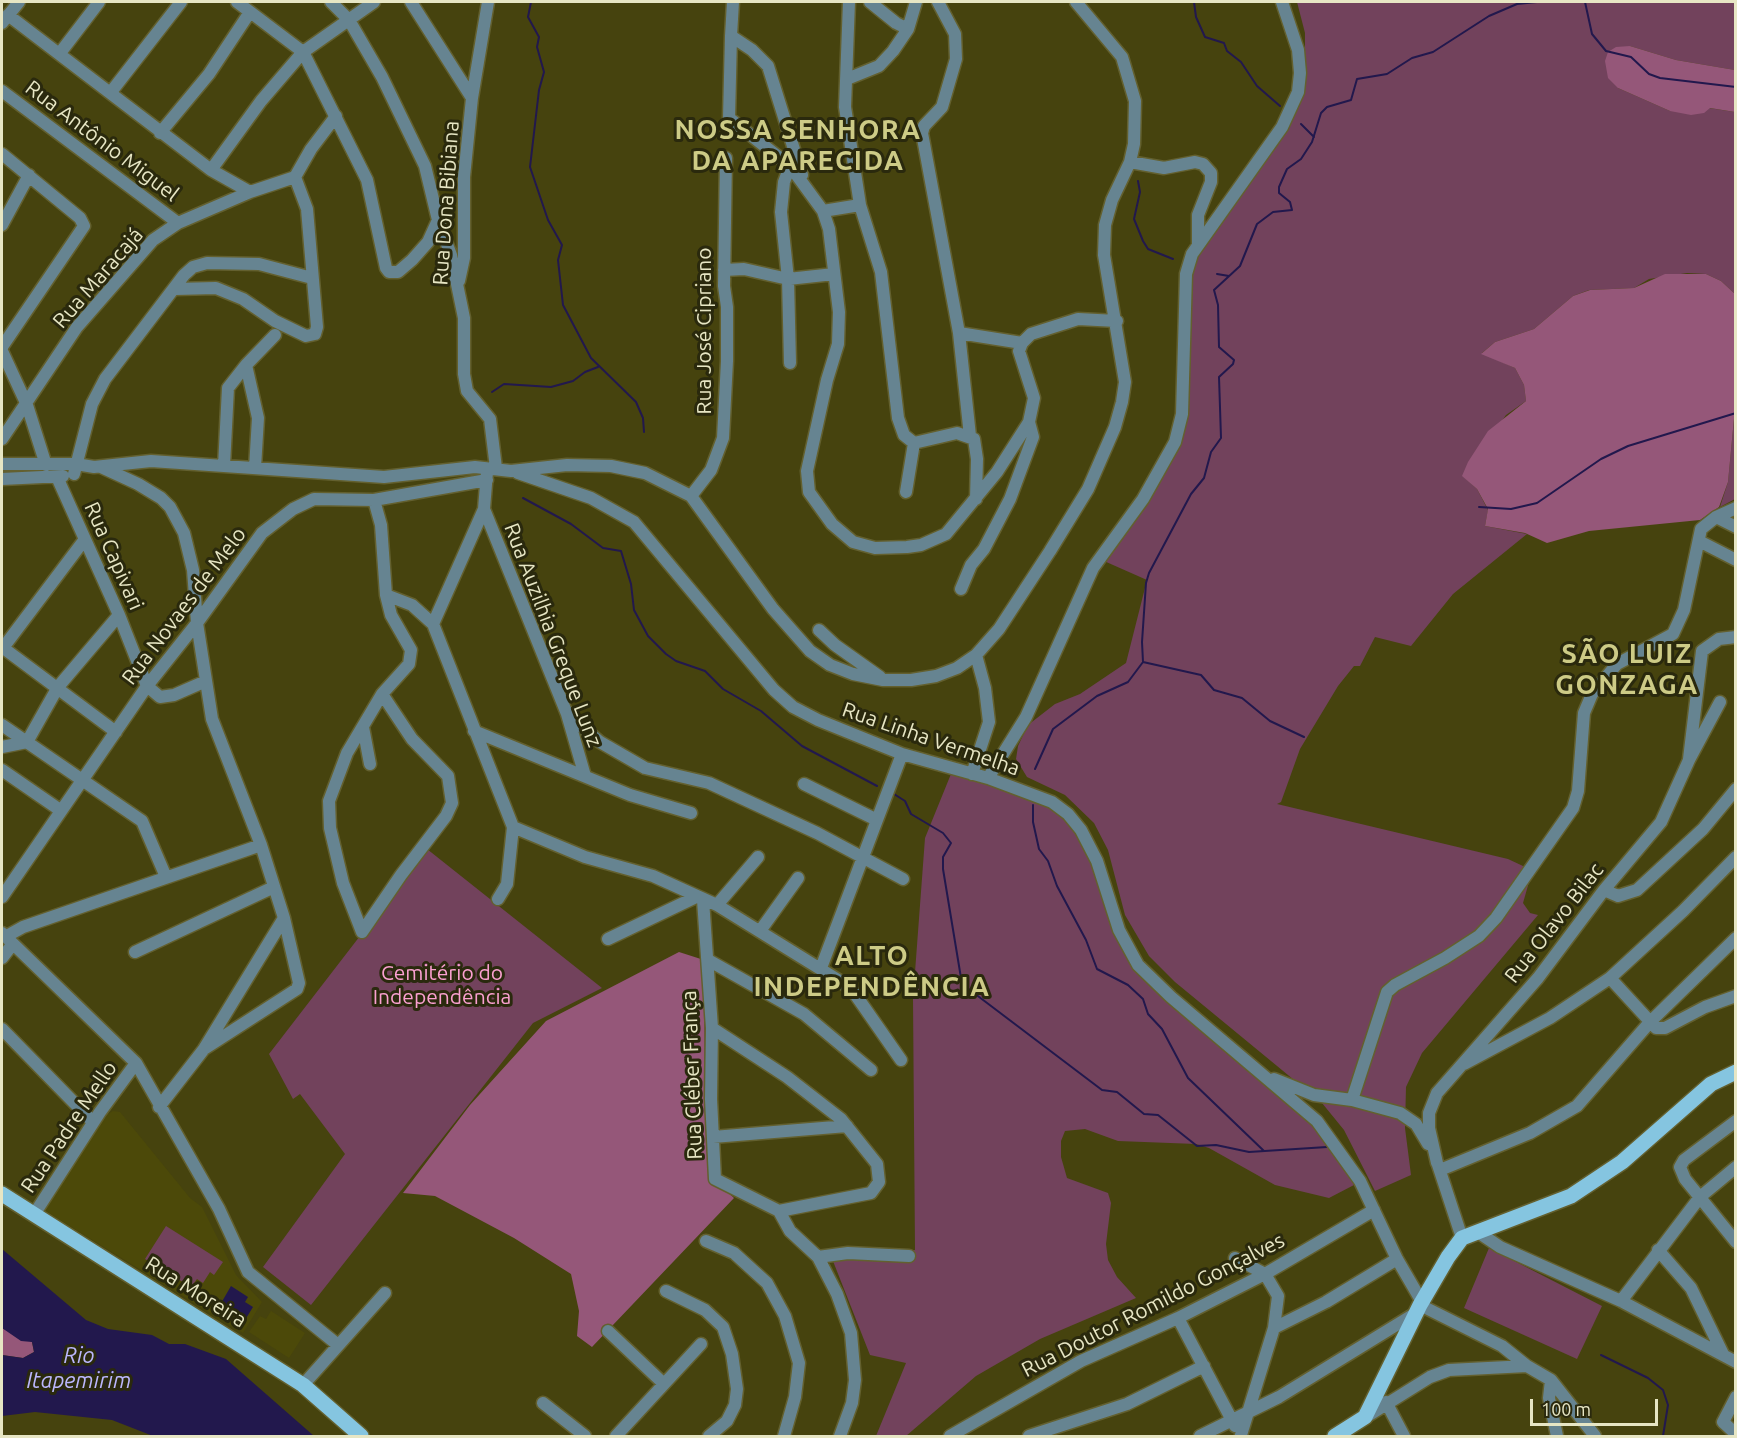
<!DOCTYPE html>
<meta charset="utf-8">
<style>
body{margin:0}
#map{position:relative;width:1737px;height:1438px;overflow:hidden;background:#46430e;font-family:Ubuntu,sans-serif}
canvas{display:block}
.frame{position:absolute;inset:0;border:3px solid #e7e6c4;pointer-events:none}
.scale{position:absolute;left:1530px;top:1399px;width:128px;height:27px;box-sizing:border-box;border:3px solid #e7e6c4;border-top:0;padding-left:8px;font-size:18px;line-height:21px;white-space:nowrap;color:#e7e6c4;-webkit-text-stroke:4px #2a290d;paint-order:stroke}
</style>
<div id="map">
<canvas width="1737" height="1438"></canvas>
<div class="frame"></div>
<div class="scale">100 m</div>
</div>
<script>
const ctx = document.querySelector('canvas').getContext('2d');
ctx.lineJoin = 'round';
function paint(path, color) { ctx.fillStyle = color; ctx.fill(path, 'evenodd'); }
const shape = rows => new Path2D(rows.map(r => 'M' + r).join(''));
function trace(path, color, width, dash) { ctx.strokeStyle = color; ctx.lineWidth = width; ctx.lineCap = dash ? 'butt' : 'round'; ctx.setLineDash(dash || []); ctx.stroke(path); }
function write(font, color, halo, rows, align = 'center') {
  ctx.font = font + ' Ubuntu,sans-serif'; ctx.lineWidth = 6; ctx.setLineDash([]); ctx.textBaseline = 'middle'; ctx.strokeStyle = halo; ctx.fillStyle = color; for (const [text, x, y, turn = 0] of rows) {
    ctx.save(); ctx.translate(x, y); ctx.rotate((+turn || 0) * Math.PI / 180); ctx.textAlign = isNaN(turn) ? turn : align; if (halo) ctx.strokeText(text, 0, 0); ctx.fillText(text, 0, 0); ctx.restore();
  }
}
const built = shape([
 [113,1111,120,1112,190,1198,202,1207,236,1275,262,1302,243,1333,42,1209,80,1151,108,1114],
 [271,1311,305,1333,289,1358,249,1332,260,1316,266,1319]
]);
const green = shape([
 [1297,2,1735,2,1735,70,1676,60,1630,46,1618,88,1670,111,1709,108,1735,112,1735,294,1721,281,1706,274,1687,273,1649,279,1634,288,1589,290,1573,296,1534,329,1495,342,1482,353,1515,368,1524,385,1526,401,1506,415,1463,476,1477,489,1488,510,1485,526,1527,534,1453,594,1411,646,1375,637,1360,666,1354,666,1338,686,1300,749,1281,802,1277,804,1508,859,1523,866,1529,882,1523,903,1530,913,1538,915,1422,1053,1406,1087,1405,1128,1411,1175,1375,1191,1344,1130,1322,1103,1175,982,1149,956,1125,915,1108,850,1094,823,1065,795,1027,777,1016,759,1018,746,1028,725,1055,704,1080,694,1126,663,1147,580,1104,561,1174,451,1186,297,1193,261,1283,135,1305,68,1305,33],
 [1735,408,1735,499,1720,507,1728,482],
 [953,769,1042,800,1079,829,1122,944,1331,1138,1354,1185,1329,1198,1275,1185,1209,1148,1196,1144,1118,1141,1085,1129,1065,1131,1061,1141,1061,1157,1067,1178,1108,1193,1111,1203,1106,1244,1108,1260,1117,1277,1136,1298,1040,1339,976,1376,906,1436,876,1436,906,1363,870,1355,831,1256,915,1250,913,999,925,838],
 [427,849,602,988,533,1023,311,1305,263,1267,345,1154,300,1094,293,1099,269,1054],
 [166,1226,223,1262,214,1275,210,1272,203,1283,197,1279,191,1287,145,1259],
 [1489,1248,1602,1306,1577,1359,1464,1308]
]);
const forest = shape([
 [1630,46,1676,60,1735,70,1735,112,1710,108,1704,113,1691,115,1670,111,1618,88,1608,78,1605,61,1608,52,1616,47],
 [1665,274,1706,274,1721,281,1735,294,1735,408,1728,482,1719,507,1700,520,1589,531,1547,543,1525,533,1485,526,1488,509,1477,489,1462,476,1468,462,1488,431,1526,401,1524,385,1515,368,1481,354,1495,342,1534,329,1573,296,1590,290,1634,288],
 [679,952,704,960,705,1090,710,1176,734,1198,592,1347,577,1336,579,1311,571,1274,514,1238,435,1196,403,1193,470,1105,546,1021],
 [2,1328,32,1342,34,1352,23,1358,2,1355]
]);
const water = shape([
 [2,1249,86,1320,108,1329,152,1335,169,1344,185,1344,226,1359,314,1436,153,1436,112,1420,35,1412,2,1416,2,1355,23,1358,34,1352,32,1342,21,1341,2,1328],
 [231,1286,248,1297,245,1302,253,1307,245,1320,220,1305]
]);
const stream = shape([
 [531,2,528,17,539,37,537,47,544,72,539,90,530,167,548,220,562,245,558,260,563,305,591,358,636,402,643,418,644,432],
 [1194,2,1196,17,1205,37,1224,43,1227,51,1241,62,1257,86,1280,106],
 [1585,2,1592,34,1606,51,1631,57,1649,74,1660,78,1736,87],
 [1301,124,1314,137],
 [1138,181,1140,192,1134,219,1143,241,1148,249,1173,259],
 [1217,274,1229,276],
 [492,392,504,384,551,387,573,381,585,372,598,367],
 [523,498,571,524,603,548,621,551,631,584,634,610,648,636,666,654,676,661,705,671,723,689,761,711,802,746,877,786],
 [1479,507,1511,509,1537,503,1601,459,1628,446,1736,413],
 [1143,662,1201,675,1214,690,1242,698,1270,721,1304,737],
 [1035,769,1053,729,1097,696,1128,682,1143,662,1142,642,1146,583,1149,573,1191,494,1204,478,1211,452,1221,438,1219,377,1233,364,1234,360,1219,347,1218,305,1214,290,1240,266,1257,224,1273,212,1292,210,1290,202,1279,193,1279,187,1287,169,1301,159,1312,142,1321,113,1327,107,1351,100,1357,79,1387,74,1412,58,1433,52,1489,16,1517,4,1537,2],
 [894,794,905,801,911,814,943,833,951,843,943,857,943,869,962,984,1102,1090,1117,1092,1144,1114,1158,1115,1197,1146,1216,1145,1249,1152,1327,1147],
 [1033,805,1033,822,1039,849,1048,861,1057,886,1086,940,1097,969,1128,985,1143,999,1148,1014,1162,1029,1188,1078,1264,1151],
 [1601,1355,1648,1378,1663,1390,1668,1405,1663,1436]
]);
const minor = shape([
 [237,2,303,52,367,180,386,268,389,272,398,272,412,260,428,242,438,220],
 [331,2,349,20,382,77,425,166,438,220,451,255,464,318,464,374,467,391,490,419,496,468],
 [411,2,472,98],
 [733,2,731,36,752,50,768,66,802,175],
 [849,2,845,107,860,205,881,272,898,418,904,435,914,443,957,433,974,439,977,459,976,499],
 [870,2,896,23,908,29],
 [938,2,955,34,956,59,942,107,924,126,922,133,959,333,1022,343],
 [8,15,211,170,250,192],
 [2,23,19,2],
 [731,36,729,118,790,166,823,211,829,229,839,312,838,344,827,380,807,471,809,492,832,524,853,542,875,548,907,547,921,545,946,534,997,472,1029,422,1034,398,1019,351,1022,343,1031,334,1078,319,1117,321],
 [60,53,99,2],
 [847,79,879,66,893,51,908,29,916,2],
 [2,91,178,223],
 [111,92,181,2],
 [160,133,209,74,250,12],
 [2,154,80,218,84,226,2,347],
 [1130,162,1164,168,1195,162,1203,164,1211,173,1211,182,1198,215,1198,244],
 [790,166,784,182,781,212,788,279,790,363],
 [211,170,261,101,303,52,374,2],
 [823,211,860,205],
 [2,225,29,175],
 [724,270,744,269,788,279,834,274],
 [459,281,464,258,464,177,472,98,488,2],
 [175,289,216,288,243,299,275,321,306,336,315,334,317,327,307,209,295,177],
 [959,333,970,436],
 [2,351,27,405,46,465],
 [2,439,77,327,153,240,178,223,250,192,295,177,311,149,336,116],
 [2,464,76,464,94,467,151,461,384,477,475,467,511,471,567,465,611,466,645,473,691,496,773,609,810,651,830,665,853,674,883,680,911,680,936,676,957,668,976,655,999,629,1050,551,1088,489,1115,427,1122,402,1125,382,1104,255,1105,225,1112,200,1130,162,1134,144,1135,101,1122,57,1076,2],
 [224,466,228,388,246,365],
 [101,467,138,484,161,498,170,507,184,533,193,570,197,623,212,719,261,845,284,918,299,983,297,989,204,1049],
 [255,468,258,418,246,365,275,335],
 [518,473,591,498,634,522,774,690,793,707,818,720,902,754,988,778,1052,802,1068,814,1081,830,1097,861,1119,930,1138,965,1171,997,1317,1121,1360,1181,1397,1259,1422,1302],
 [74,474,92,404,105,379,184,275,193,267,207,263,259,264,312,278],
 [57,477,119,615,147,686,160,697,174,695,206,681],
 [2,479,63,476],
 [906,492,914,443],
 [691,496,711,470,723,438,727,361,727,307,724,286,726,158],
 [484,509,567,714,585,776],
 [1716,517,1736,527],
 [1699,541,1736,560],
 [961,589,971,565,984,549,1010,499,1033,437,1029,422],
 [386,595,412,605,433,624,513,827,507,884,498,899],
 [433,624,484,509,487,472],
 [819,630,835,645,880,677],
 [2,647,116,732],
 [3,648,85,539],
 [567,714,600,742,645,768,709,783,817,833,903,879],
 [2,725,142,821,166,877],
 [363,727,370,764],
 [474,731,630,795,691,813],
 [27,742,58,687,119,615],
 [2,747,27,742],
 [1689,759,1702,651,1719,639,1736,637],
 [2,770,60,810],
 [972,774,989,722,985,688,976,655],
 [988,778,1026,717,1093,568,1143,499,1175,442,1182,414,1186,274,1192,254,1282,127,1298,92,1300,73,1298,50,1282,2],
 [804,784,877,820],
 [513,827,585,857,653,876,717,905,843,983,855,994,901,1060],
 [1604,890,1618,896,1637,890,1703,829,1736,789],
 [2,897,147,686,197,623,262,533,293,509,314,499,374,500,487,480],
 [703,900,712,1028,711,1099,715,1179,779,1211,790,1231,818,1257,837,1294,851,1333,855,1380,852,1403,840,1436],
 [717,905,758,857],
 [760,931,798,878],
 [362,932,343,883,330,828,329,801,347,753,382,694,409,664,411,650,391,615,386,595,381,525,374,500],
 [362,932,401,875,446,816,452,803,448,776,412,739,382,694],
 [2,933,136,1063,219,1209,248,1272,338,1345],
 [5,937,23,927,261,845],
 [608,939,696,897],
 [135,952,274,887],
 [2,958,12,945],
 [708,960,804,1014,871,1070],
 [821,968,902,754],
 [1610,978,1656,1028,1665,1028,1705,1007,1736,996],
 [712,1028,787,1077,841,1119,877,1164,879,1182,871,1193,779,1211],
 [2,1029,93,1122],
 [1464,1064,1550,1018,1610,978,1683,911,1736,857],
 [1274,1079,1314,1095,1352,1100,1400,1113,1416,1124,1428,1144],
 [1352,1100,1387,992,1395,985,1445,958,1479,936,1496,918,1573,808,1578,791,1584,713,1592,694,1617,664,1673,634,1684,610,1701,529,1716,517,1736,508],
 [159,1107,204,1049,284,918],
 [1736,1121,1684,1160,1680,1167,1685,1179,1736,1242],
 [713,1137,847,1126],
 [1437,1163,1429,1128,1429,1113,1437,1093,1538,978,1604,890,1661,822,1689,760,1720,702],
 [1438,1165,1462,1238],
 [1440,1170,1530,1133,1577,1106,1650,1022,1736,938],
 [35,1213,100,1112,136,1063],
 [1478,1232,1500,1247,1621,1301,1736,1362],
 [706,1241,734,1253,767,1283,785,1316,799,1363,795,1397,784,1436],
 [1658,1250,1691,1288,1723,1354],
 [818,1257,848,1253,909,1256],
 [1235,1258,1265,1274,1278,1296,1274,1328,1241,1435],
 [666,1291,705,1310,723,1327,732,1354,737,1389,735,1405,727,1421,709,1436],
 [1621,1301,1700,1197,1736,1167],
 [1420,1305,1502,1346,1527,1366],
 [1178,1318,1235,1426],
 [1274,1328,1326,1302,1397,1259],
 [608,1331,664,1384],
 [1551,1380,1549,1398,1557,1436],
 [303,1385,385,1293],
 [1736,1397,1723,1422,1736,1434],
 [1386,1402,1404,1436],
 [543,1403,585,1436],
 [1366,1417,1430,1377,1449,1370,1527,1366,1551,1380,1595,1436],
 [616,1436,701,1344],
 [950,1436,1081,1361,1178,1318,1265,1274,1374,1210],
 [1029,1436,1127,1404,1204,1366],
 [1200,1436,1279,1397,1416,1313]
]);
const major = shape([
 [2,1194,303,1385,361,1436],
 [1335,1436,1365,1417,1420,1305,1448,1257,1462,1238,1571,1196,1622,1162,1711,1084,1736,1072]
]);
const streetNames = [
 ["Rua Antônio Miguel",102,141,37],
 ["Rua Dona Bibiana",446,203,-86],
 ["Rua Maracajá",98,278,-49],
 ["Rua José Cipriano",704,331,-90],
 ["Rua Capivari",114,556,66],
 ["Rua Novaes de Melo",184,606,-53],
 ["Rua Auzilhia Greque Lunz",553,635,69],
 ["Rua Linha Vermelha",931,739,19],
 ["Rua Olavo Bilac",1554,923,-52],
 ["Rua Cléber França",692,1075,-92],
 ["Rua Padre Mello",69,1127,-56],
 ["Rua Moreira",196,1292,32],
 ["Rua Doutor Romildo Gonçalves",1153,1305,-27]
];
const parkNames = [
 ["Cemitério do",442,973],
 ["Independência",442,997]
];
const waterNames = [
 ["Rio",79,1356],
 ["Itapemirim",79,1381]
];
const districtNames = [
 ["NOSSA SENHORA",798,130],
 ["DA APARECIDA",798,161],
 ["SÃO LUIZ",1627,654],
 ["GONZAGA",1627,685],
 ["ALTO",872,956],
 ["INDEPENDÊNCIA",872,987]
];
paint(built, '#4c4909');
paint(green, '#72425c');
paint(forest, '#955779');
paint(water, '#22184d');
trace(stream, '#22184d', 2);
trace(minor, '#63602f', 15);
trace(major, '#63602f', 18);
trace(minor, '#668491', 12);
trace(major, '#85c5e0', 15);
write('21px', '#e7e6c4', '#2a290d', streetNames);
write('21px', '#fba0d1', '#2a290d', parkNames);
write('italic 22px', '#bbb7fd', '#2a290d', waterNames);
ctx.letterSpacing = '1.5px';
write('bold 27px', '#cdcb86', '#2a290d', districtNames);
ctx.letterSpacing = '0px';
</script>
